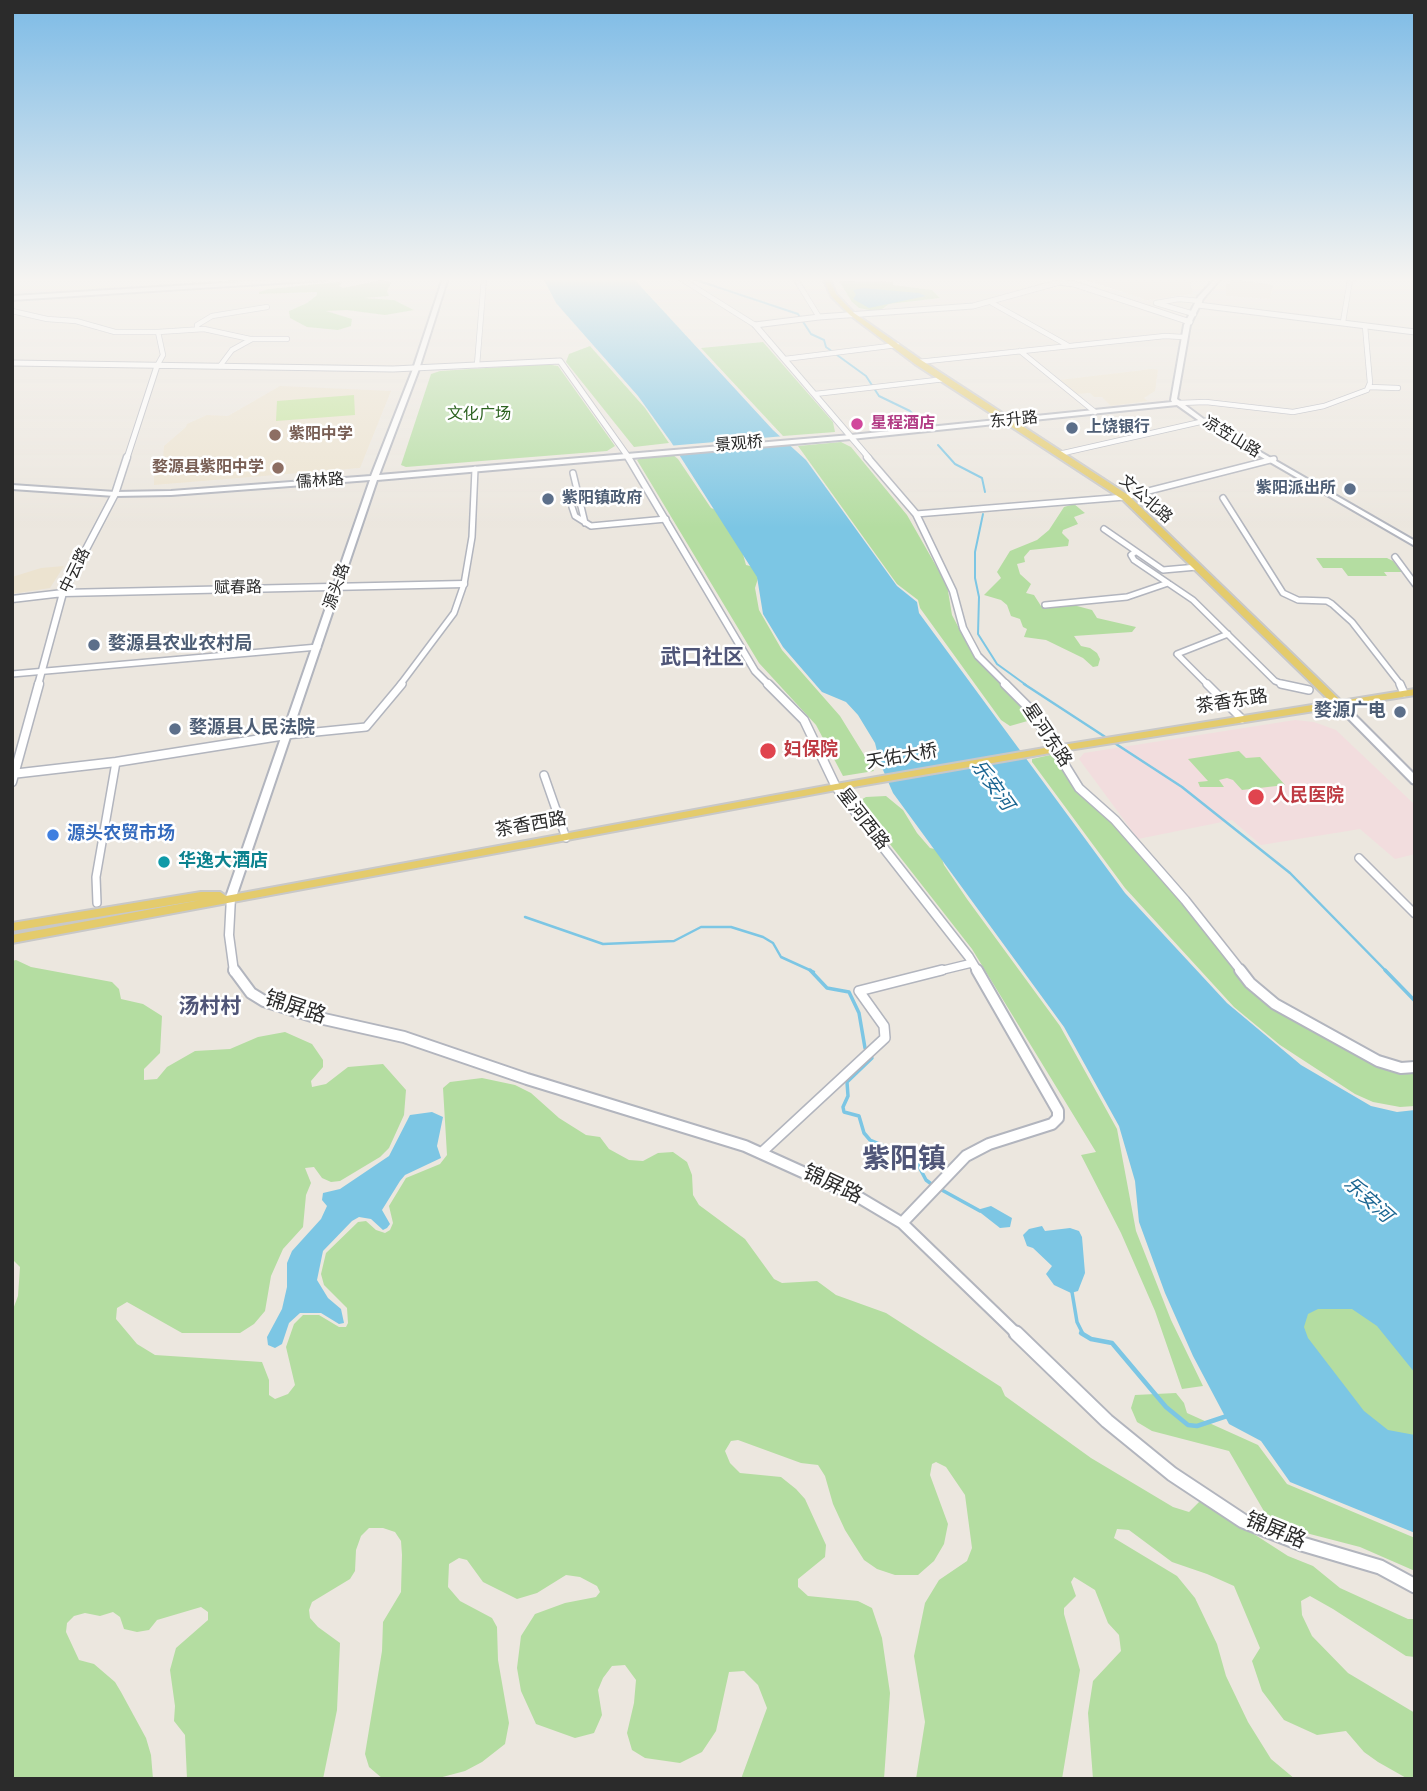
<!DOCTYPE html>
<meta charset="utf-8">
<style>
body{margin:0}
#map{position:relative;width:1427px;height:1791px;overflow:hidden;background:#ece7df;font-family:"Source Sans 3",sans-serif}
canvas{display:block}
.frame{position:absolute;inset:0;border:14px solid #2b2b2b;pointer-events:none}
</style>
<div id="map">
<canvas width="1427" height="1791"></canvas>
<div class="frame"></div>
</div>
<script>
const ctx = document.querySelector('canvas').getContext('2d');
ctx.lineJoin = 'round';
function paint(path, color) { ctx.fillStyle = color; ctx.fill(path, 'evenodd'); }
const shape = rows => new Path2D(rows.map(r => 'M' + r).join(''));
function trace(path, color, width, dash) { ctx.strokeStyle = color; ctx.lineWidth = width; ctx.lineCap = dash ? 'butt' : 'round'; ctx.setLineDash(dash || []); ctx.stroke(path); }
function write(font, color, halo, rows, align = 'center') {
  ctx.font = font + ' "Source Sans 3","Noto Sans SC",sans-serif'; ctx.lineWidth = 5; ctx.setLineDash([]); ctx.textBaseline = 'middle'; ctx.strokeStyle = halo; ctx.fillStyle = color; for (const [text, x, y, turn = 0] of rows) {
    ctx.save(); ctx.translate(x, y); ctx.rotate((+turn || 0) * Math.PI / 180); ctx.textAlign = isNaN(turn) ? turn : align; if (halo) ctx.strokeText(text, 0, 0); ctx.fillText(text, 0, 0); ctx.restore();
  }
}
const education = shape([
 [1080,278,1189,278,1193,294,1141,301,1144,299],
 [1230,279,1273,285,1270,299,1226,296,1226,284,1230,284],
 [1152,369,1158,370,1155,391,1144,398,1148,401,1111,406,1102,397,1094,397,1090,393,1075,394,1059,380],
 [280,386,391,391,360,468,154,485,154,470,163,458,164,446,186,427,187,424,207,415,228,416],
 [64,566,50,588,12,594,12,577,41,568]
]);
const medical = shape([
 [1295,720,1314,722,1336,730,1415,805,1415,854,1395,859,1360,829,1261,845,1232,820,1138,839,1079,759,1084,753]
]);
const green = shape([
 [382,280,391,283,387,291,389,296,364,298,394,300,414,310,385,315,347,310,326,311,352,319,351,326,338,330,307,327,290,318,289,311,307,303,317,295,317,292,259,294,259,292,269,289,338,282,342,283,339,286,343,288],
 [839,281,893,282,893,285,932,290,940,298,889,304,881,310,869,310,859,308,852,302],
 [763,342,833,422,835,432,783,436,701,348],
 [590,346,645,408,669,443,634,447,566,362,569,354],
 [546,364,558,366,615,446,607,451,406,467,401,465,431,374,440,371],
 [841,442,851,447,907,515,947,585,952,615,973,655,1033,716,1031,720,1010,726,1001,720,920,608,918,600,897,584,798,446],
 [673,455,678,459,711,508,721,512,741,547,746,565,754,567,759,575,755,588,759,610,782,650,840,716,874,771,843,776,816,725,759,663,637,460,641,458],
 [1074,504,1085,513,1074,517,1078,524,1063,530,1062,533,1069,540,1068,546,1030,550,1024,557,1025,562,1017,564,1020,574,1031,584,1026,593,1034,595,1041,606,1077,606,1092,610,1097,618,1136,627,1132,632,1074,636,1081,646,1090,648,1097,653,1100,659,1098,666,1093,667,1083,658,1046,640,1024,637,1027,629,1023,627,1020,619,1011,616,1007,605,1001,600,984,595,1001,578,997,572,1010,551,1037,540,1049,530,1064,507],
 [1316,558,1387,558,1393,561,1402,572,1384,572,1387,576,1348,576,1342,568,1323,568],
 [1239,751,1246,758,1260,757,1285,785,1242,790,1233,780,1227,778,1219,780,1224,787,1200,787,1198,782,1208,781,1188,759],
 [1055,754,1064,768,1125,829,1260,996,1378,1063,1415,1070,1415,1106,1400,1107,1373,1102,1355,1094,1280,1045,1234,1007,1125,888,1032,762,1032,759],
 [886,796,903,810,917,833,930,848,939,850,944,865,967,899,1060,1026,1117,1129,1136,1231,1171,1320,1203,1386,1182,1389,1155,1311,1121,1233,1081,1155,1096,1152,972,949,857,802,866,797],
 [16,960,31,967,112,982,119,989,121,999,143,1004,162,1016,160,1053,144,1069,144,1080,157,1079,167,1067,195,1051,230,1049,258,1037,285,1032,312,1044,323,1060,323,1067,311,1081,312,1087,326,1084,348,1067,383,1064,406,1090,404,1115,389,1148,380,1157,340,1181,331,1182,322,1178,314,1167,305,1168,311,1183,306,1195,303,1227,283,1249,271,1276,265,1311,254,1324,240,1333,182,1333,127,1302,117,1308,116,1319,137,1344,155,1355,262,1362,269,1380,269,1395,275,1399,288,1394,295,1385,286,1347,294,1324,303,1315,319,1315,339,1327,346,1327,348,1323,347,1308,324,1285,321,1274,326,1253,358,1222,366,1221,376,1230,385,1233,390,1230,393,1223,389,1206,406,1178,440,1164,447,1155,443,1088,450,1082,482,1078,515,1085,531,1093,559,1118,586,1135,600,1137,609,1149,629,1160,643,1161,658,1153,673,1152,687,1162,692,1175,693,1195,699,1205,745,1239,774,1279,782,1283,817,1281,836,1295,886,1313,1001,1387,1005,1396,1091,1458,1173,1507,1189,1512,1201,1500,1288,1556,1313,1566,1340,1588,1408,1619,1415,1619,1415,1657,1406,1656,1333,1609,1310,1596,1301,1601,1302,1615,1312,1636,1348,1673,1415,1713,1415,1779,1408,1779,1378,1762,1364,1752,1346,1731,1317,1735,1284,1720,1262,1691,1252,1661,1260,1648,1234,1586,1207,1574,1172,1562,1129,1530,1117,1529,1114,1538,1177,1576,1195,1598,1217,1644,1226,1676,1248,1722,1271,1759,1295,1779,1093,1779,1088,1713,1093,1681,1121,1651,1119,1635,1108,1623,1095,1590,1074,1577,1071,1582,1076,1596,1064,1608,1064,1614,1080,1670,1062,1779,916,1779,925,1722,914,1656,925,1603,939,1580,967,1561,972,1548,965,1495,946,1467,936,1462,932,1464,930,1475,948,1524,944,1544,934,1561,918,1575,895,1575,877,1569,864,1560,845,1530,833,1504,825,1476,818,1465,801,1463,738,1440,731,1441,725,1451,730,1463,740,1473,781,1477,796,1489,805,1499,826,1545,825,1557,798,1579,798,1587,808,1596,858,1601,872,1608,882,1638,890,1693,884,1779,741,1779,767,1708,758,1685,744,1671,729,1672,716,1731,702,1752,680,1763,645,1758,632,1750,627,1733,634,1703,636,1680,625,1665,612,1666,603,1678,598,1690,602,1715,594,1733,575,1738,536,1724,521,1691,517,1668,521,1636,535,1614,565,1603,596,1597,600,1592,597,1586,580,1577,566,1575,537,1593,517,1599,483,1582,467,1560,459,1558,449,1564,448,1587,460,1601,492,1618,497,1627,498,1660,509,1723,505,1744,482,1762,465,1771,435,1779,383,1779,369,1767,365,1754,382,1651,383,1622,401,1592,402,1555,401,1541,395,1532,383,1528,369,1528,361,1536,356,1550,355,1571,350,1579,312,1602,309,1610,310,1618,318,1627,340,1643,337,1710,323,1779,187,1779,185,1735,174,1721,175,1706,170,1670,176,1648,208,1620,208,1612,201,1607,157,1620,149,1630,137,1632,124,1629,120,1617,113,1612,100,1616,85,1613,74,1616,67,1623,66,1632,79,1660,94,1664,115,1682,121,1692,146,1738,151,1755,153,1779,12,1779,12,1312,18,1296,20,1267,12,1259,12,961],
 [1137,1152,1354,1294,1415,1359,1415,1523],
 [1176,1393,1184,1403,1187,1413,1258,1445,1287,1484,1415,1538,1415,1571,1360,1547,1279,1526,1265,1513,1229,1451,1152,1431,1137,1422,1131,1408,1135,1395]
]);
const pitch = shape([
 [354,395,355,415,276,421,277,401]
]);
const water = shape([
 [543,278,633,278,773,430,806,460,897,586,917,602,919,613,1125,893,1227,1003,1301,1065,1371,1106,1397,1112,1415,1110,1415,1373,1377,1326,1352,1309,1318,1309,1308,1314,1304,1327,1308,1338,1364,1411,1388,1430,1415,1435,1415,1533,1290,1482,1261,1441,1229,1424,1193,1356,1165,1293,1139,1222,1135,1181,1119,1126,1064,1027,893,793,880,763,875,743,858,715,846,702,822,692,783,647,763,614,757,577,671,442,638,396,556,303],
 [863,288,919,293,926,296,869,308,853,299,856,295,853,290],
 [432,1112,443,1117,437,1146,441,1158,405,1175,400,1181,382,1210,390,1224,387,1228,383,1230,371,1219,359,1217,352,1221,323,1251,317,1280,328,1298,341,1309,344,1323,339,1324,321,1313,300,1313,289,1323,282,1344,275,1348,268,1345,267,1337,282,1309,287,1287,287,1263,292,1251,321,1219,327,1206,322,1200,323,1193,340,1189,389,1156,410,1115],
 [991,1206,1012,1218,1010,1227,1000,1228,977,1210],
 [1042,1226,1045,1231,1070,1228,1079,1231,1082,1237,1085,1273,1078,1291,1071,1293,1054,1285,1046,1274,1052,1266,1033,1248,1027,1246,1023,1235,1029,1229]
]);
const pier = shape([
 [785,436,794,445,674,454,668,446]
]);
const streamFar3 = shape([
 [690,278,798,314,811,334,824,340,826,347,866,376,879,396,910,411,921,423],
 [938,445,955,464,982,478,985,492],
 [983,514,975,552,975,578,979,597,978,634,997,664,1026,685]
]);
const streamFar2 = shape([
 [1024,684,1182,787,1290,873,1387,972],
 [525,917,603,944,674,941,701,927,731,927,763,937,773,943,781,957,814,972]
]);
const streamFar1 = shape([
 [810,970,827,988,849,992,859,1013,865,1048,872,1058,847,1082,848,1096,843,1107,844,1112,859,1116,864,1133,870,1140,915,1159,926,1180,934,1186],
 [1385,970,1415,1001],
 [940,1189,980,1211],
 [1072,1292,1077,1322,1083,1334]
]);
const stream = shape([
 [1081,1333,1091,1339,1112,1343,1166,1407,1188,1425,1197,1426,1227,1416]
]);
const minorFar3 = shape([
 [680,278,755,325],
 [795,278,819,317],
 [992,303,1067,345],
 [12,311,47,319,76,321,115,332,158,332,163,355,157,366],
 [1194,314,1156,303,1179,299,1200,301],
 [1343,322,1350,280,1354,278],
 [197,329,197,325,212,316,267,307],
 [158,332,204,329,250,339,287,339],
 [1020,351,1095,412],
 [785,359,897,345],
 [918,362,1165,336,1183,337],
 [477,365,484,278],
 [220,366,232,350,252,339],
 [1369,387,1398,388],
 [815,394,945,379],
 [1178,403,1206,402,1293,412,1324,406,1367,390,1370,383,1365,326],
 [1059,454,1209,420]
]);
const minorFar2 = shape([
 [573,473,585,523],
 [1223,498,1283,593,1298,600,1327,601,1332,604,1352,622,1401,685],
 [572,507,575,516,591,526,666,519],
 [916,514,1125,497,1274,459],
 [1104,529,1163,570,1197,567],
 [1135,552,1131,555,1134,560,1193,600,1275,681,1285,685],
 [1395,557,1415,584],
 [1045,605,1127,597,1168,583],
 [12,674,318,647],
 [400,685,454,613,464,584,472,537,475,469],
 [1208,685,1177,654,1228,634]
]);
const minorFar1 = shape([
 [1207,684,1242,719],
 [1281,684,1309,690],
 [1400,684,1404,693],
 [286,735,366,727,402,684],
 [544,775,566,838],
 [1359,858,1415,914],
 [97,903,96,877,116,762],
 [935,972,972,963]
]);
const minor = shape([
 [761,1153,885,1038,884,1026,859,991,942,970]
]);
const tertiaryFar4 = shape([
 [1198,305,1415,332],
 [755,325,869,458],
 [755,325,819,317,973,306,1060,282,1074,284,1190,322],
 [12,363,393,369,560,361,629,458],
 [127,458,157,366]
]);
const tertiaryFar3 = shape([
 [628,457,755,671,769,685],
 [867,457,916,514,953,591,963,628,978,656,1007,685],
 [12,599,63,593,464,584],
 [38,685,63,593,115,494,127,457]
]);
const tertiaryFar2 = shape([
 [768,684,804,720,836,787,969,957,978,972],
 [1005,684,1030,709,1079,788,1115,820,1185,900,1242,972],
 [12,774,116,762,286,735],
 [12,782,39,684],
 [231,897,229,935,234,972]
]);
const tertiaryFar1 = shape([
 [234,970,251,993,264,1001,315,1017,404,1037,527,1079,745,1146,860,1198,902,1223,1017,1334],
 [1240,970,1250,983,1275,1004,1378,1061,1401,1068,1415,1067],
 [902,1223,966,1156,989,1144,1052,1124,1058,1118,1058,1111,977,970]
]);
const tertiary = shape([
 [1016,1333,1107,1421,1172,1474,1243,1521,1302,1544,1380,1567,1415,1586]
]);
const secondary = shape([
 [305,278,328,278,325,280,12,300,12,296,305,278],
 [443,278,448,278,419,369,379,475,851,435,1172,402,1171,400,1184,325,1198,297,1216,278,1221,278,1203,299,1190,325,1177,399,1205,420,1415,541,1415,546,1201,422,1177,405,851,439,377,480,236,897,235,899,227,899,226,897,370,480,171,495,115,496,12,489,12,485,115,492,171,491,371,476,413,369,443,278],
 [1338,700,1341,701,1415,775,1415,784,1412,783,1335,705,1334,703,1338,700]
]);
const primary = shape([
 [823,278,829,278,836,294,854,313,921,360,1128,495,1341,701,1415,689,1415,695,1056,752,836,790,12,943,12,935,201,900,12,931,12,923,201,892,220,892,226,896,836,784,1056,746,1331,702,1122,499,915,364,850,315,831,296,823,278]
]);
const markers = [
 [857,424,7,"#d1479c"],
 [1072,428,7,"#5c6f8a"],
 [275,435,7,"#8d6e63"],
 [278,468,7,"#8d6e63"],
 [1350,489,7,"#5c6f8a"],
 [548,499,7,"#5c6f8a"],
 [94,645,7,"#5c6f8a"],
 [1400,712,7,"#5c6f8a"],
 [175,729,7,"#5c6f8a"],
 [768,751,9,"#e0444e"],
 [1256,797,9,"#e0444e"],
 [53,835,7,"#3f7fe0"],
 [164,862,7,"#0f9aa8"]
];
const farParknames = [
 ["文化广场",479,415]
];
const farStreetnames = [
 ["东升路",1014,421,-6],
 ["凉笠山路",1231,438,31],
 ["景观桥",739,445,-5],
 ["儒林路",320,482,-4],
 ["文公北路",1145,500,41],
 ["中云路",76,571,-64],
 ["源头路",338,587,-71],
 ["赋春路",238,589,-1]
];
const farHotelnames = [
 ["星程酒店",871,424]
];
const farServicenames = [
 ["上饶银行",1086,428],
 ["紫阳派出所",1336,489,"right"],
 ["紫阳镇政府",562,499]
];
const farEducationnames = [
 ["紫阳中学",289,435],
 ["婺源县紫阳中学",264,468,"right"]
];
const serviceNames = [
 ["婺源县农业农村局",108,645],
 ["婺源广电",1386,712,"right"],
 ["婺源县人民法院",189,729]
];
const streetNames = [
 ["茶香东路",1232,703,-9],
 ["星河东路",1046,736,56],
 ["天佑大桥",902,758,-10],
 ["星河西路",862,820,52],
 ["茶香西路",531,826,-10]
];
const healthNames = [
 ["妇保院",784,751],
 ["人民医院",1272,797]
];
const shopNames = [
 ["源头农贸市场",67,835]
];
const cultureNames = [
 ["华逸大酒店",178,862]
];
const waterNames = [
 ["乐安河",991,786,54],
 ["乐安河",1367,1201,42]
];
const quarterNames = [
 ["武口社区",702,659],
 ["汤村村",210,1008]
];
const nearStreetnames = [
 ["锦屏路",295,1009,18],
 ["锦屏路",832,1186,25],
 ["锦屏路",1275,1532,22]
];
const nearDistrictnames = [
 ["紫阳镇",904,1162]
];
paint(education, '#ece3d0');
paint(medical, '#f2ddde');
paint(green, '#b4dda1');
paint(pitch, '#c4e49d');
paint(water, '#7cc6e4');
paint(pier, '#ece7df');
trace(streamFar3, '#7cc6e4', 2);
trace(streamFar2, '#7cc6e4', 2.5);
trace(streamFar1, '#7cc6e4', 3.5);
trace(stream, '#7cc6e4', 4.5);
trace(minorFar3, '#b2b5be', 6);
trace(minorFar2, '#b2b5be', 8);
trace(minorFar1, '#b2b5be', 10);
trace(minor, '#b2b5be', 12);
trace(tertiaryFar4, '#b2b5be', 7);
trace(tertiaryFar3, '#b2b5be', 9);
trace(tertiaryFar2, '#b2b5be', 11);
trace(tertiaryFar1, '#b2b5be', 14);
trace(tertiary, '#b2b5be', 17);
trace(secondary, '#b2b5be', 4);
trace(primary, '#c8c8c8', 4);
trace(minorFar3, '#fff', 4.5);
trace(minorFar2, '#fff', 5);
trace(minorFar1, '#fff', 7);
trace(minor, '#fff', 9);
trace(tertiaryFar4, '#fff', 5);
trace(tertiaryFar3, '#fff', 6);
trace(tertiaryFar2, '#fff', 8);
trace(tertiaryFar1, '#fff', 10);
trace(tertiary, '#fff', 13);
paint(secondary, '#fff');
paint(primary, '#e4cb6c');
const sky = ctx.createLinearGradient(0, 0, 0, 528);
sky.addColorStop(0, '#7dbbe6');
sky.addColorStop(0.53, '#f6f4f1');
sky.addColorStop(1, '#f6f4f100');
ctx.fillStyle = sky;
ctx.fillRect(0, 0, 1427, 528);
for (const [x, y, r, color] of markers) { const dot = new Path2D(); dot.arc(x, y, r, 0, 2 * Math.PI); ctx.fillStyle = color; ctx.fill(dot); trace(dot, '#fff', 2.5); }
write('16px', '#2d6321', '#fff', farParknames);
write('16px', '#2b2b2b', '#fff', farStreetnames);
write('bold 16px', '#b23c85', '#fff', farHotelnames, 'left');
write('bold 16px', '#4e5e75', '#fff', farServicenames, 'left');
write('bold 16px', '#785e54', '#fff', farEducationnames, 'left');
write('bold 18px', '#4e5e75', '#fff', serviceNames, 'left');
write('18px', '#2b2b2b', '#fff', streetNames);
write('bold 18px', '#be3a42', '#fff', healthNames, 'left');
write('bold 18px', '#366cbe', '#fff', shopNames, 'left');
write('bold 18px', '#0d838f', '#fff', cultureNames, 'left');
write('italic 19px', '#1a6591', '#fff', waterNames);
write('bold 21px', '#505678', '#fff', quarterNames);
write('21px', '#2b2b2b', '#fff', nearStreetnames);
write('bold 28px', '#505678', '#fff', nearDistrictnames);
</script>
